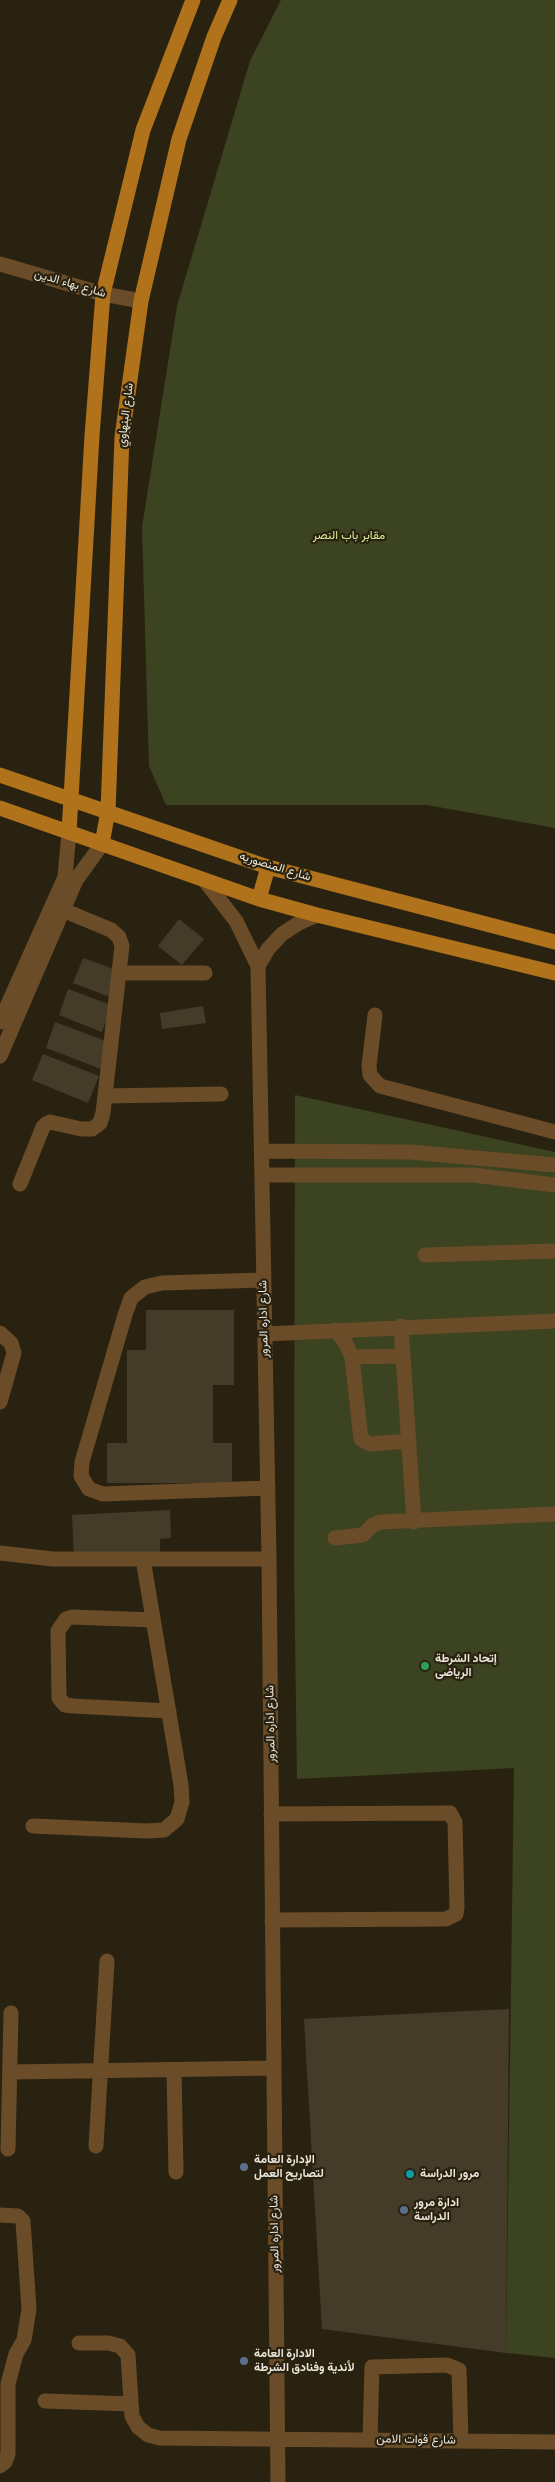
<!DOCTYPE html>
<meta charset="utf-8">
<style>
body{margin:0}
canvas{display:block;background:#2a2210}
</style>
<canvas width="555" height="2482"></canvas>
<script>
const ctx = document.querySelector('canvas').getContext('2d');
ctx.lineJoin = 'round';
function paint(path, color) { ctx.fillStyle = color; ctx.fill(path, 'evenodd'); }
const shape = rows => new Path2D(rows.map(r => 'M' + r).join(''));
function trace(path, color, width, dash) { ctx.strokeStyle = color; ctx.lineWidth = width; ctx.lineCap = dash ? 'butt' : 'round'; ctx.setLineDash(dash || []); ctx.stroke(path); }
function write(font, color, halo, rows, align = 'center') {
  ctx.font = font + ' Poppins,Vazirmatn,sans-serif'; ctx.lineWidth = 4.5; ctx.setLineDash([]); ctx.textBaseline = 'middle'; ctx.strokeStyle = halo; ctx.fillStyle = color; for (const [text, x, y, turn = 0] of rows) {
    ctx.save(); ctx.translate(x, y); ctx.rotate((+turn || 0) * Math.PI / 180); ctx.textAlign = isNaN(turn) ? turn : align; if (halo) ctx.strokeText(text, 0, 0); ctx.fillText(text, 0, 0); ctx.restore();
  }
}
const green = shape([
 [281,0,555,0,555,828,427,805,166,805,149,766,142,527,177,306,250,61],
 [295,1095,555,1152,555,2358,506,2353,514,1768,297,1779,294,1563]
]);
const building = shape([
 [179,919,204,939,182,965,158,946],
 [83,958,125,973,115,999,73,983],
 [68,989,111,1005,102,1032,59,1015],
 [203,1006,206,1023,162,1029,160,1013],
 [55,1022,111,1043,101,1069,46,1048],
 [43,1054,99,1076,88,1103,32,1080],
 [146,1310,234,1310,234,1385,213,1385,213,1443,232,1443,232,1496,210,1483,107,1483,107,1443,127,1443,127,1350,146,1350],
 [170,1510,171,1538,160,1539,160,1553,74,1558,72,1515],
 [509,2009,506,2353,322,2329,304,2019]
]);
const minor = shape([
 [0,264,103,294,141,301],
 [205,881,236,921,258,966,269,1559,278,2482],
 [258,966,268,949,282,934,299,923,317,915],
 [120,973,205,973],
 [375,1015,369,1066,370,1075,380,1086,555,1132],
 [0,1022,65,877,69,832],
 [0,1056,76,880,102,844],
 [105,1096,221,1094],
 [262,1151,410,1152,555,1165],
 [263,1175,473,1175,555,1185],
 [20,1184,43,1127,46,1124,50,1122,81,1129,92,1129,100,1123,103,1113,122,946,119,937,111,930,63,910],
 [425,1255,555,1251],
 [264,1280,162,1283,145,1287,131,1298,125,1315,82,1462,81,1476,89,1489,103,1494,268,1488],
 [401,1326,414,1522],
 [335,1330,345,1342,352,1357,361,1439,370,1444,409,1441],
 [0,1333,11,1343,14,1353,0,1402],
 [265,1334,555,1321],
 [352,1357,403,1356],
 [335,1538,363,1535,373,1525,380,1522,555,1514],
 [0,1553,53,1559,269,1559],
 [153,1620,72,1617,66,1619,58,1631,59,1698,65,1705,73,1706,169,1711],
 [271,1814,450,1813,455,1822,457,1908,456,1914,446,1919,272,1920],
 [33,1826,146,1831,164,1830,177,1819,182,1802,181,1785,143,1559],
 [174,2070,176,2172],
 [10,2072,274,2068],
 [96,2146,107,1961],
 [8,2149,11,2013],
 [0,2215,18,2216,23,2221,29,2309,24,2340,16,2354,8,2384,8,2454,5,2462,0,2466],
 [79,2343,108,2343,120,2346,128,2355,132,2416,138,2427,148,2435,160,2438,555,2442],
 [45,2401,131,2404],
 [370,2439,372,2367,447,2365,459,2370,461,2440]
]);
const major = shape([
 [0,775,268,867,555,942],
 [0,808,259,899,317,915,555,973],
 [69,832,92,436,103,294,143,130,193,0],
 [102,844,108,811,122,437,141,301,179,139,214,37,230,0],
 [259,899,268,867]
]);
const markers = [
 [425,1666,5,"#2e9e5b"],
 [244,2167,5,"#5c6f8a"],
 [410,2174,5,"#0f9aa8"],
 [404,2210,5,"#5c6f8a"],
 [244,2361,5,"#5c6f8a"]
];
const streetNames = [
 ["شارع بهاء الدين",70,284,16],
 ["شارع البنهاوي",126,415,-83],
 ["شارع المنصوريه",275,867,17],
 ["شارع اداره المرور",264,1319,-91],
 ["شارع اداره المرور",271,1724,-91],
 ["شارع اداره المرور",275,2234,-91],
 ["شارع قوات الامن",416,2440,1]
];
const parkNames = [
 ["مقابر باب النصر",349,536]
];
const poiNames = [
 ["إتحاد الشرطة",435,1659],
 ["الرياضى",435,1673],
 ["الإدارة العامة",254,2160],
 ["لتصاريح العمل",254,2174],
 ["مرور الدراسة",420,2174],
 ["ادارة مرور",414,2203],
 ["الدراسة",414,2217],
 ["الادارة العامة",254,2354],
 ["لأندية وفنادق الشرطة",254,2368]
];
paint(green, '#3b4320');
paint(building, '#453b29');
trace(minor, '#6a4c28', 15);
trace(major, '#b0721a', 15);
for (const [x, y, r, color] of markers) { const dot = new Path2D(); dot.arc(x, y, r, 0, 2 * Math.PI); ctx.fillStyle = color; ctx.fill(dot); trace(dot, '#2a2210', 2); }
write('12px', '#ebe5da', '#2a2210', streetNames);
write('12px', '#d9ed94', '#2a2210', parkNames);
write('bold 12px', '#ebe5da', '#2a2210', poiNames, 'left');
</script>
